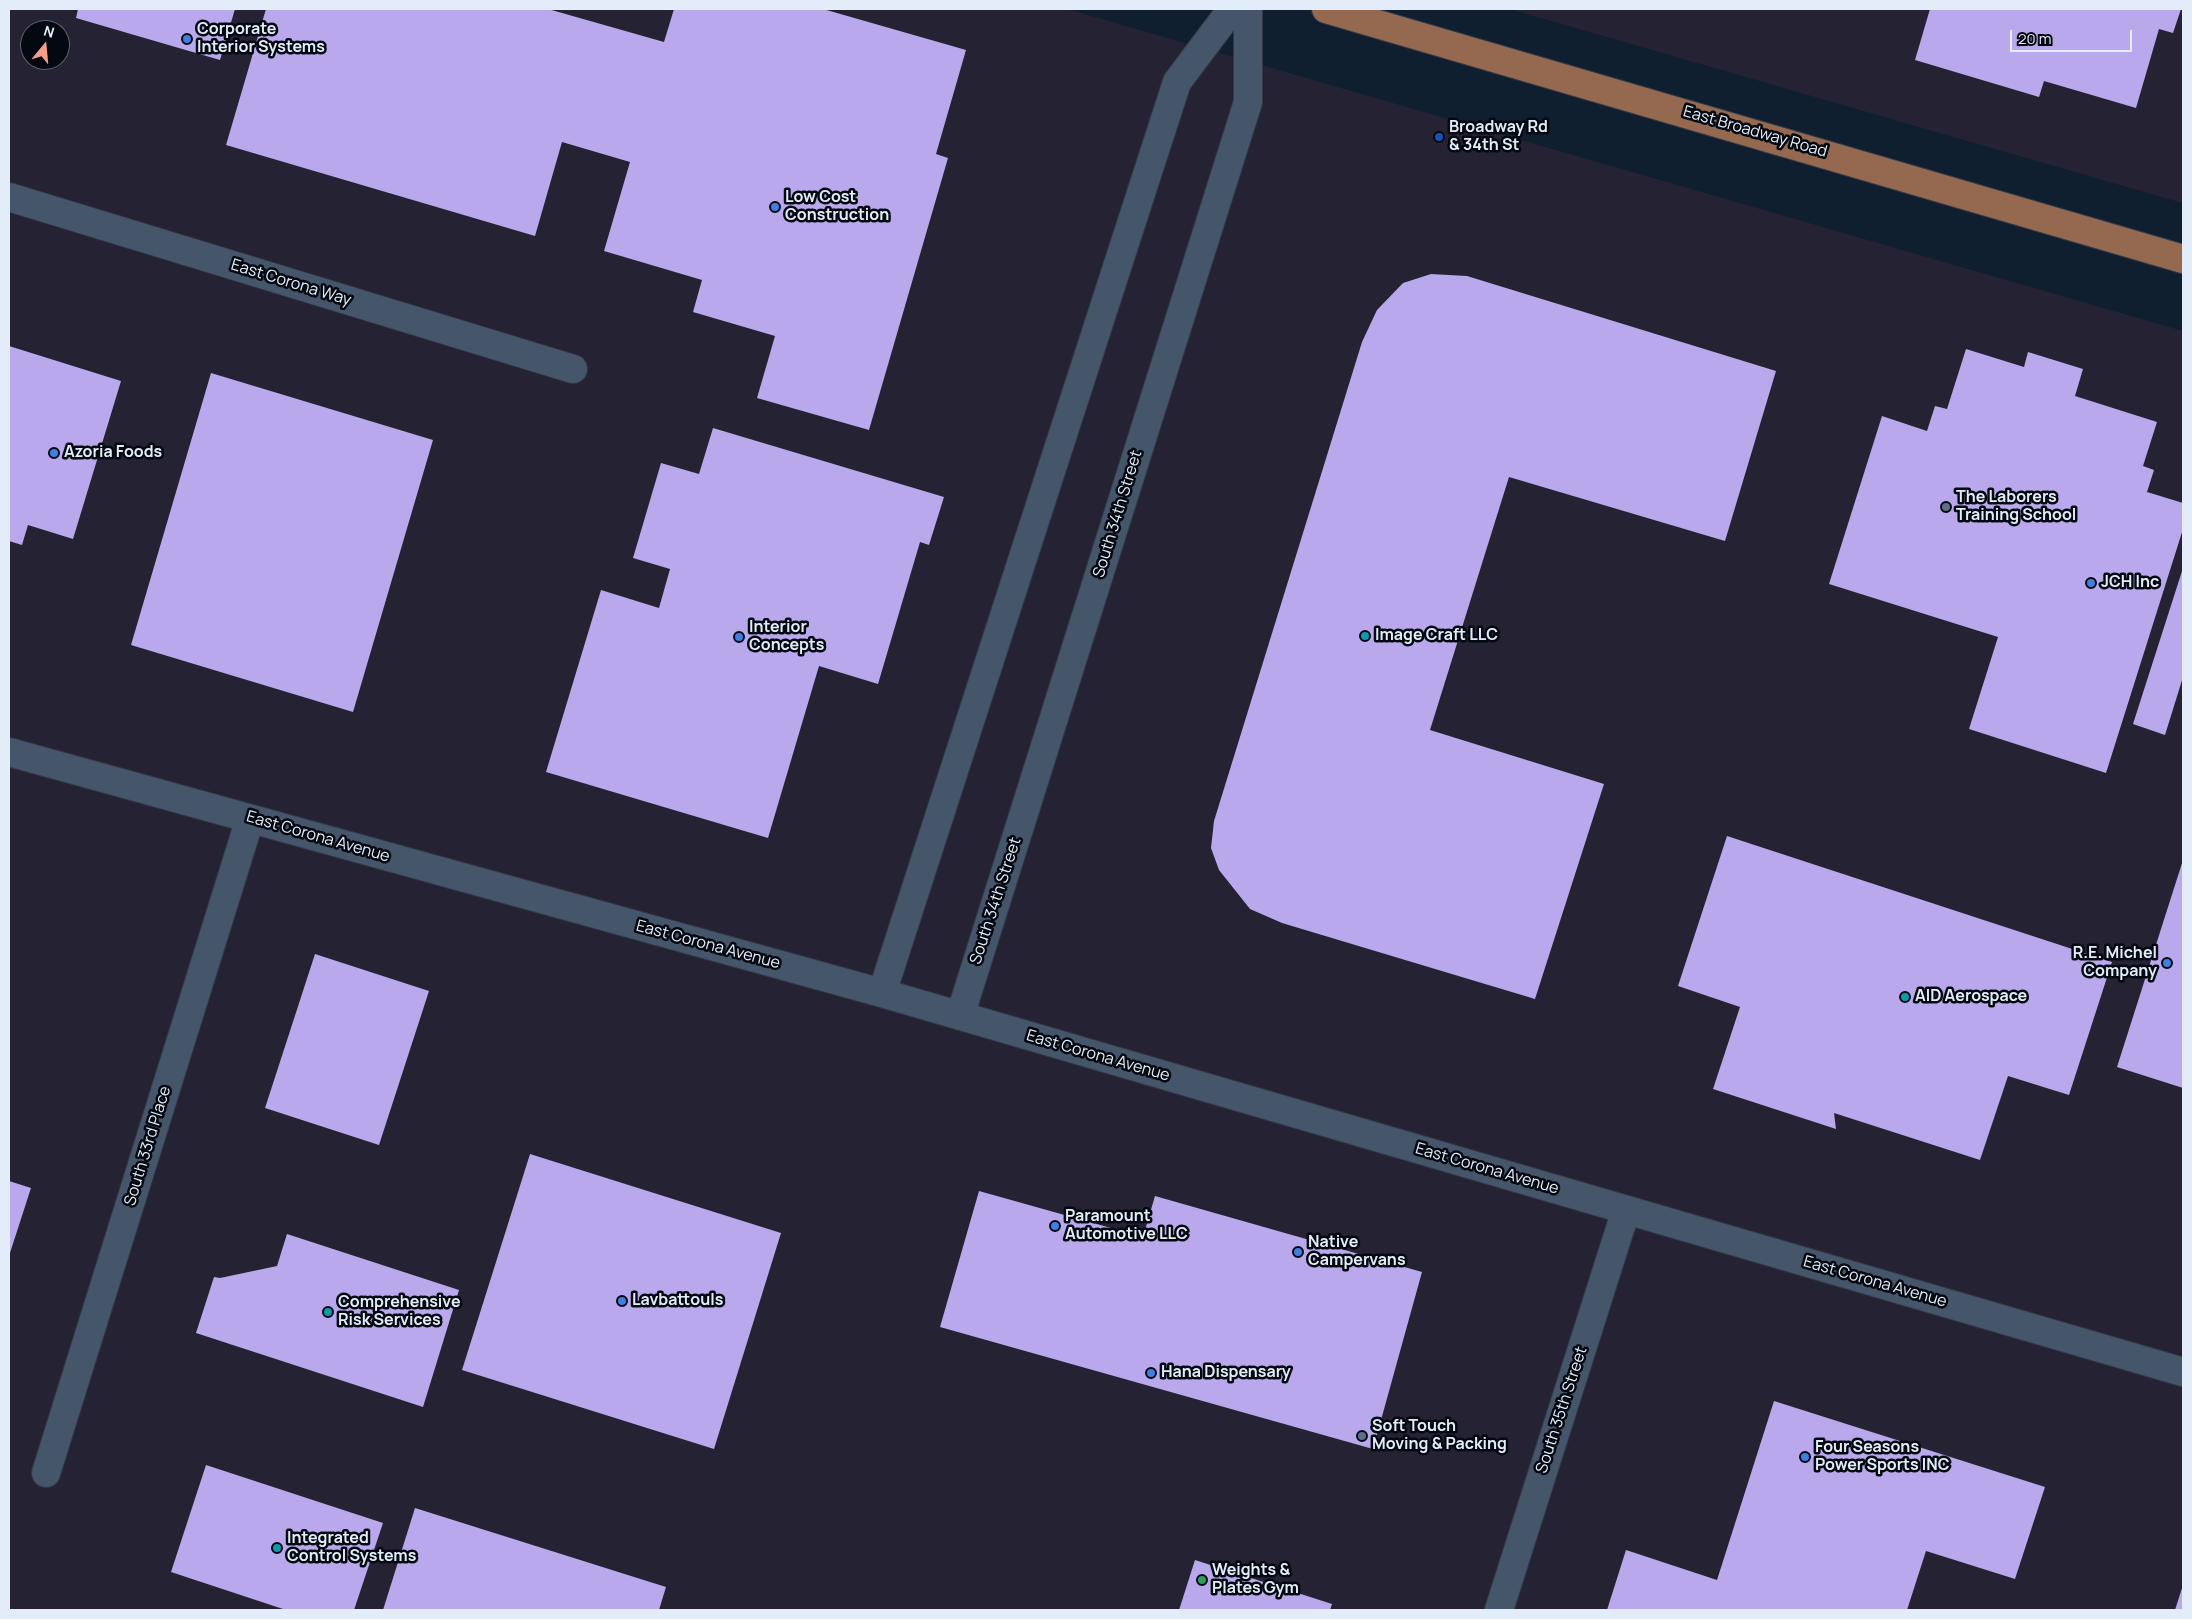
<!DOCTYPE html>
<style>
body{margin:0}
#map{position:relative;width:2192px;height:1619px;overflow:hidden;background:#101f2f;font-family:Manrope,sans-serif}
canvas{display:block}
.frame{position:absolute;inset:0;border:10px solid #e3edf9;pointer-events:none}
.north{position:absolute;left:20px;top:20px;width:50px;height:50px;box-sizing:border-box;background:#040810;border:1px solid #5d646d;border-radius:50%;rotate:17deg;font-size:14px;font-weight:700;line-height:20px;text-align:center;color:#e3edf9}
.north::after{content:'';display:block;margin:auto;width:18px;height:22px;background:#f49d8c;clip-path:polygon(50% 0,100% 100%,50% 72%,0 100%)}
.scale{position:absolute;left:2010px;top:30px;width:122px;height:22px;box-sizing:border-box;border:2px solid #e3edf9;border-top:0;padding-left:6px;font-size:15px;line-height:18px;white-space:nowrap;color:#e3edf9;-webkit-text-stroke:4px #040810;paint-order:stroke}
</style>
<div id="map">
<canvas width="2192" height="1619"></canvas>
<div class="frame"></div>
<div class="north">N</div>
<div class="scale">20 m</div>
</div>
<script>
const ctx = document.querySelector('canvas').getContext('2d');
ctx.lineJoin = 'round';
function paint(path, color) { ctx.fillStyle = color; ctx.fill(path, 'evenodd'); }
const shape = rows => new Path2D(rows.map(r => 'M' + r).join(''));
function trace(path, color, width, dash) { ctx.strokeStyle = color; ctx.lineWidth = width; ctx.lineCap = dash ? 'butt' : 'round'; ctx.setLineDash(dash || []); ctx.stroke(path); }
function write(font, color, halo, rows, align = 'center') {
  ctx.font = font + ' Manrope,sans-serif'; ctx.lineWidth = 5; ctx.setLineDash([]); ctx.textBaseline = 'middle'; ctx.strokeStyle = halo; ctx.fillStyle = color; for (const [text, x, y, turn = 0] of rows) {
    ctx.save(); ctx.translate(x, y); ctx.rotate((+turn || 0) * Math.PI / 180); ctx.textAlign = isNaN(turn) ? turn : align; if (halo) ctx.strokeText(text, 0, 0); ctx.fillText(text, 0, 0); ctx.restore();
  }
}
const industrial = shape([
 [9,9,1067,9,2183,331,2183,1610,9,1610],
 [30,30,60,30,60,60,30,60],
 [1510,9,2183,9,2183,203,2127,187]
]);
const building = shape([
 [78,9,235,9,220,60,76,18],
 [266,9,548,9,664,42,674,9,823,9,966,50,936,154,948,158,869,430,757,398,775,336,693,312,702,280,604,251,630,162,562,142,535,236,226,145],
 [1930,9,2181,9,2173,33,2159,29,2136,108,2044,81,2039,97,1915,60],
 [1431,274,1467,276,1776,371,1725,541,1509,477,1430,730,1604,784,1535,999,1282,923,1250,909,1219,870,1211,848,1214,821,1362,342,1377,310,1403,283],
 [9,346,121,381,73,539,28,525,22,545,9,541],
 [1966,349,2024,367,2028,352,2083,369,2075,396,2157,422,2143,466,2154,470,2147,492,2183,503,2183,529,2106,773,1969,729,1998,637,1829,584,1882,416,1927,431,1935,406,1947,409],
 [211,373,433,440,353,712,131,645],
 [713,428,944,497,929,545,920,542,878,684,819,666,768,838,546,772,601,590,659,608,670,569,633,558,661,463,699,474],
 [2183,568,2183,677,2165,735,2133,724],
 [1727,836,2112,962,2069,1095,2008,1076,1980,1160,1834,1113,1836,1129,1713,1089,1740,1007,1678,986],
 [2183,860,2183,1088,2117,1067],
 [315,954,429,991,379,1145,265,1108],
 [530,1154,781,1233,714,1449,462,1370],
 [9,1181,31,1188,9,1256],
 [979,1191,1143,1237,1155,1196,1422,1272,1373,1449,940,1327],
 [287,1234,459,1290,423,1407,196,1333,214,1277,220,1278,277,1266],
 [1774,1401,2045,1487,2015,1579,1926,1551,1907,1610,1607,1610,1626,1550,1717,1580],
 [206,1465,383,1523,354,1610,286,1610,171,1572],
 [415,1508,666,1587,659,1610,383,1610],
 [1195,1560,1332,1604,1330,1610,1179,1610],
 [2183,1585,2183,1610,2175,1610]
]);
const minor = shape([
 [9,197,573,369],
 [9,752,882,993,2183,1372],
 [882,993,1177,82,1232,9],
 [960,1016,1248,102,1248,9],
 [46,1473,250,819],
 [1499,1610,1626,1210]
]);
const major = shape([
 [1326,9,2183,259]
]);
const markers = [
 [187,39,5,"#3f7fe0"],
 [1439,137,5,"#1a4fb4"],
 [775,207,5,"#3f7fe0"],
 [54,453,5,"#3f7fe0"],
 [1946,507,5,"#5c6f8a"],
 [2091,583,5,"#3f7fe0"],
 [1365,636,5,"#0f9aa8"],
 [739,637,5,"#3f7fe0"],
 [2167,963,5,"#3f7fe0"],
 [1905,997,5,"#0f9aa8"],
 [1055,1226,5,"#3f7fe0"],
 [1298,1252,5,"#3f7fe0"],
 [622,1301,5,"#3f7fe0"],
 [328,1312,5,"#0f9aa8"],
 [1151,1373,5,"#3f7fe0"],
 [1362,1436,5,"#5c6f8a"],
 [1805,1457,5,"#3f7fe0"],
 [277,1548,5,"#0f9aa8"],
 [1202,1580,5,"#2e9e5b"]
];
const poiNames = [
 ["Corporate",197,30],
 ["Interior Systems",197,48],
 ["Broadway Rd",1449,128],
 ["& 34th St",1449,146],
 ["Low Cost",785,198],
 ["Construction",785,216],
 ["Azoria Foods",64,453],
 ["The Laborers",1956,498],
 ["Training School",1956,516],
 ["JCH Inc",2101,583],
 ["Interior",749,628],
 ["Concepts",749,646],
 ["Image Craft LLC",1375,636],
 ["R.E. Michel",2157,954,"right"],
 ["Company",2157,972,"right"],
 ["AID Aerospace",1915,997],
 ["Paramount",1065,1217],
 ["Automotive LLC",1065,1235],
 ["Native",1308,1243],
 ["Campervans",1308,1261],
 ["Lavbattouls",632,1301],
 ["Comprehensive",338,1303],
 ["Risk Services",338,1321],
 ["Hana Dispensary",1161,1373],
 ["Soft Touch",1372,1427],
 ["Moving & Packing",1372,1445],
 ["Four Seasons",1815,1448],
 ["Power Sports INC",1815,1466],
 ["Integrated",287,1539],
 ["Control Systems",287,1557],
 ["Weights &",1212,1571],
 ["Plates Gym",1212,1589]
];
const streetNames = [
 ["East Broadway Road",1755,132,16],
 ["East Corona Way",291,283,17],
 ["South 34th Street",1118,514,-73],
 ["East Corona Avenue",318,837,16],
 ["South 34th Street",996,901,-72],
 ["East Corona Avenue",708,945,15],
 ["East Corona Avenue",1098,1056,16],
 ["South 33rd Place",148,1146,-73],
 ["East Corona Avenue",1487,1169,16],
 ["East Corona Avenue",1875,1282,16],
 ["South 35th Street",1562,1410,-72]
];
paint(industrial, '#252333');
paint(building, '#b9a8eb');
trace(minor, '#323a49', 30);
trace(major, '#323a49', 30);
trace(minor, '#46566a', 28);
trace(major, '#95694f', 28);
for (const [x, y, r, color] of markers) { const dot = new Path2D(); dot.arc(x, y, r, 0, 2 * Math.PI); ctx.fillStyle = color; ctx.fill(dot); trace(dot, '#040810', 2); }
write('bold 16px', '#e3edf9', '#040810', poiNames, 'left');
write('16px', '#e3edf9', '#040810', streetNames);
</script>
